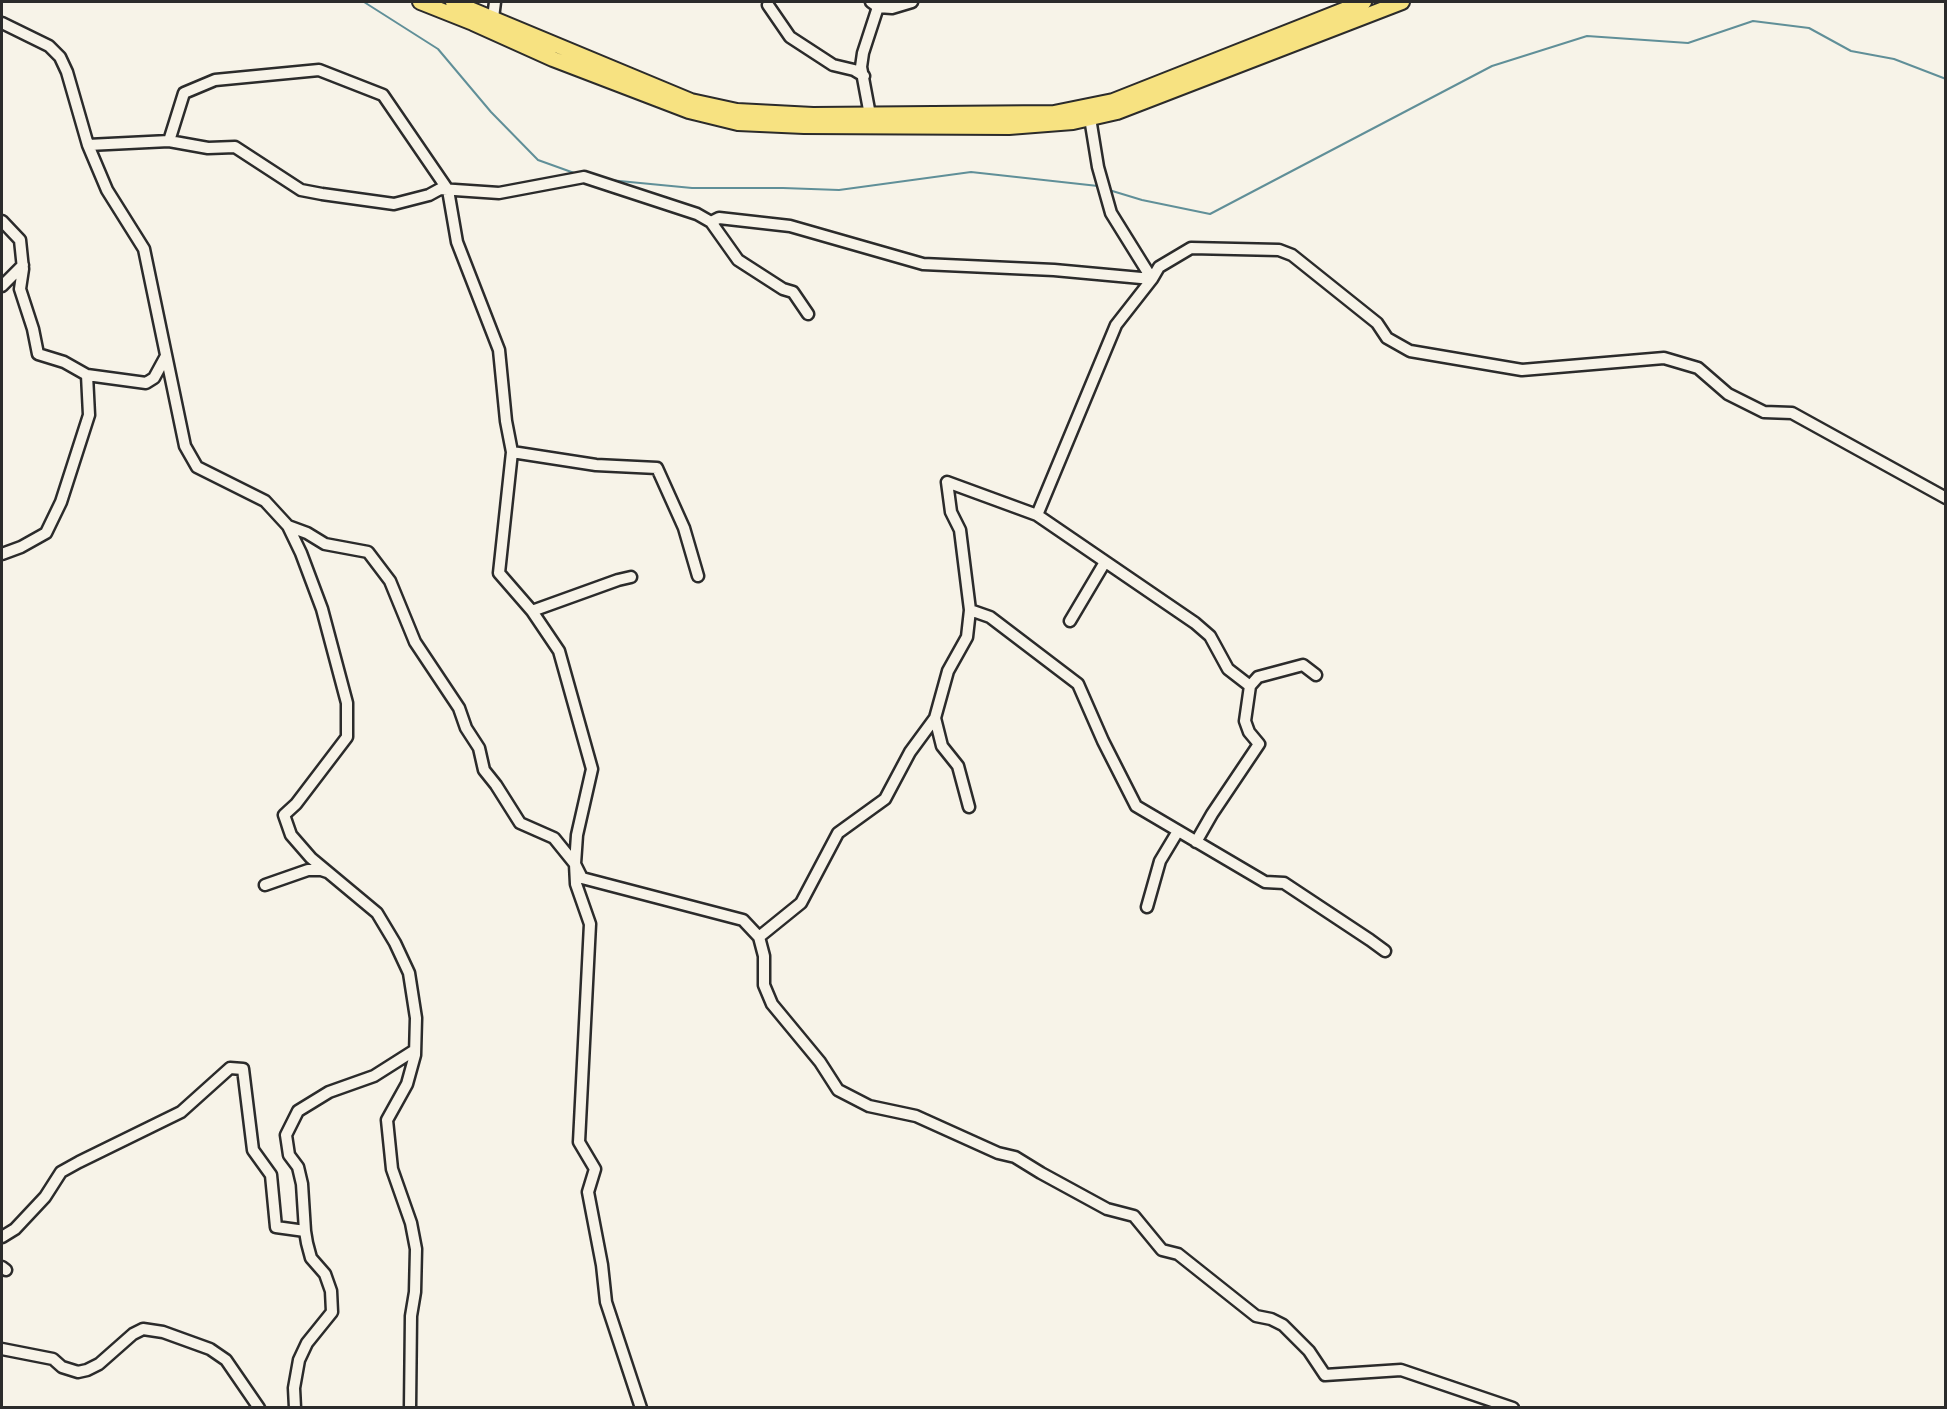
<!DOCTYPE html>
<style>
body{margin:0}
#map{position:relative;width:1947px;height:1409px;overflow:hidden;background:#f7f3e8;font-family:Sriracha,sans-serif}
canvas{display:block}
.frame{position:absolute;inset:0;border:3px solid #2b2b2b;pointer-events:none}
</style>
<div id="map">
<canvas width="1947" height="1409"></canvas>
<div class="frame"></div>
</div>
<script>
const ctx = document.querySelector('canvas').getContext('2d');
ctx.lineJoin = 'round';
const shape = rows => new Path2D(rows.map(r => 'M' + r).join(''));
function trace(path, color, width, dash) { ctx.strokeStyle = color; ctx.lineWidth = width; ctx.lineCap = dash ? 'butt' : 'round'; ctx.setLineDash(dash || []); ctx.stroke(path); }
const stream = shape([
 [364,2,438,49,491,112,538,160,577,174],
 [609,180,692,188,783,188,839,190,971,172,1098,186],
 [1109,190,1142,200,1210,214,1492,66,1587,36,1688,43,1753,21,1809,28,1851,51,1894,59,1946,79]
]);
const minor = shape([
 [871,2,878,7,892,8,912,2],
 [768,5,790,37,833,65,854,70,864,76],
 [493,18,495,2],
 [2,23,49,46,60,57,67,72,88,145,107,190,144,249,185,446,197,467,265,501,288,526,301,553,322,609,347,703,347,737,296,804,284,815,291,835,311,858,377,913,395,943,409,973,416,1018,415,1055,407,1084,387,1120,392,1169,411,1223,416,1249,415,1292,411,1316,410,1408],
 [870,115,861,67,863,53,878,7],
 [1090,118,1098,167,1111,213,1152,279,1159,267,1191,248,1279,250,1292,255,1377,323,1387,338,1410,351,1522,370,1664,358,1698,368,1728,394,1764,412,1792,413,1946,498],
 [169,141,208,148,235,147,301,190,322,194,394,204,429,195,440,189,499,193,584,177,697,214,711,222,719,218,790,226,923,264,1054,270,1152,279,1116,325,1037,515,1195,623,1210,636,1228,669,1250,686,1245,721,1249,732,1259,744,1212,814,1196,842],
 [88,145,169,141,184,93,215,80,319,70,383,95,448,190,457,242,499,350,506,421,512,452,499,573,532,611,559,651,592,769,577,835,575,864,582,878,743,920,759,937,764,956,764,985,772,1004,820,1062,838,1090,869,1106,916,1116,998,1153,1015,1157,1041,1173,1107,1209,1134,1216,1162,1250,1178,1254,1256,1316,1271,1319,1283,1325,1309,1351,1325,1375,1401,1370,1513,1408],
 [2,221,20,240,23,269,20,289,33,329,38,354,64,362,87,375],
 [711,222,738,260,783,289,793,292,808,314],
 [2,286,23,265],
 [512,452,596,465,657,468,684,528,698,576],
 [1037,515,947,482,951,512,960,530,970,610,990,617,1078,684,1103,741,1136,806,1265,882,1284,883,1370,940,1385,951],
 [288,526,307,533,325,544,368,552,390,581,415,642,459,708,466,728,479,748,484,770,496,785,520,823,554,838,575,864,576,884,590,924,579,1142,595,1169,588,1192,602,1265,606,1302,641,1408],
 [2,554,21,547,46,533,61,502,89,415,87,375,146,383,154,378,166,356],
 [532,611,618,580,631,577],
 [1070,621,1105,562],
 [1250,686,1258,677,1303,665,1316,675],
 [935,718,942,746,958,766,969,807],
 [265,885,308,870,321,870,327,872],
 [1147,907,1160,861,1178,831],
 [759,937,801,903,838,833,885,799,910,752,935,718,948,671,967,637,970,610],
 [2,1237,15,1229,45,1197,61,1172,79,1162,181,1112,230,1068,243,1069,253,1150,271,1175,276,1227,305,1231],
 [2,1267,6,1270],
 [2,1349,53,1359,62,1367,78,1372,87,1370,99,1364,133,1334,143,1329,163,1332,210,1349,226,1360,259,1408],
 [295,1408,294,1388,299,1360,307,1343,332,1312,331,1291,325,1274,311,1258,307,1243,305,1231,302,1184,298,1167,289,1155,286,1135,298,1111,329,1092,374,1076,415,1050]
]);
const major = shape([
 [420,2,473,23,553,59,689,111,738,123,804,126,1009,127,1073,122,1117,112,1402,2],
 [453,2,691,101,737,111,813,115,1054,113,1113,101,1364,2]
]);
trace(stream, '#608f98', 2);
trace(minor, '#2b2b2b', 15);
trace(major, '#2b2b2b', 18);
trace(minor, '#f7f3e8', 10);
trace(major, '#f7e281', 14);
</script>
